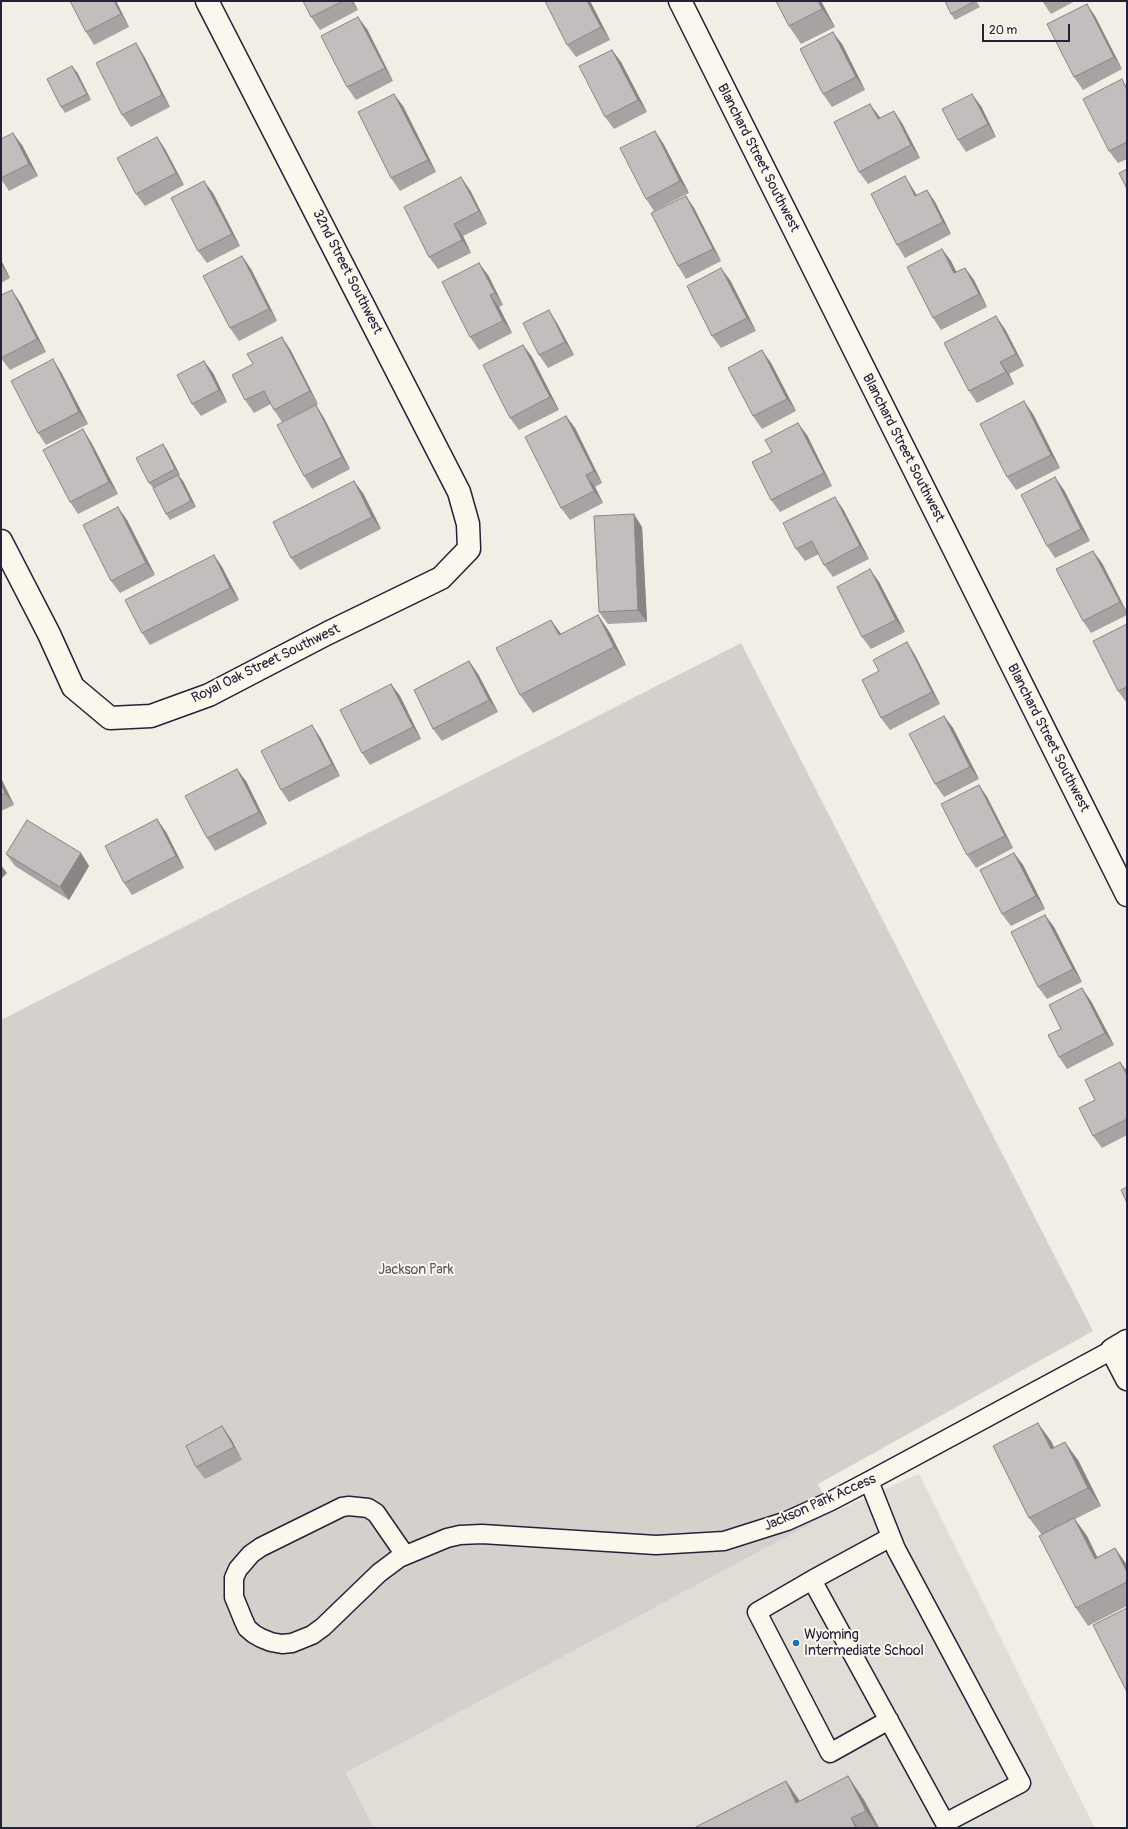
<!DOCTYPE html>
<style>
body{margin:0}
#map{position:relative;width:1128px;height:1829px;overflow:hidden;background:#f2eee5;font-family:Pangolin,sans-serif}
canvas{display:block}
.frame{position:absolute;inset:0;border:2px solid #22223b;pointer-events:none}
.scale{position:absolute;left:982px;top:24px;width:88px;height:18px;box-sizing:border-box;border:2px solid #22223b;border-top:0;padding-left:5px;font-size:12px;line-height:14px;white-space:nowrap;color:#22223b;-webkit-text-stroke:3px #fbf7ec;paint-order:stroke}
</style>
<div id="map">
<canvas width="1128" height="1829"></canvas>
<div class="frame"></div>
<div class="scale">20 m</div>
</div>
<script>
const ctx = document.querySelector('canvas').getContext('2d');
ctx.lineJoin = 'round';
function paint(path, color) { ctx.fillStyle = color; ctx.fill(path, 'evenodd'); }
const shape = rows => new Path2D(rows.map(r => 'M' + r).join(''));
function trace(path, color, width, dash) { ctx.strokeStyle = color; ctx.lineWidth = width; ctx.lineCap = dash ? 'butt' : 'round'; ctx.setLineDash(dash || []); ctx.stroke(path); }
function write(font, color, halo, rows, align = 'center') {
  ctx.font = font + ' Pangolin,sans-serif'; ctx.lineWidth = 4; ctx.setLineDash([]); ctx.textBaseline = 'middle'; ctx.strokeStyle = halo; ctx.fillStyle = color; for (const [text, x, y, turn = 0] of rows) {
    ctx.save(); ctx.translate(x, y); ctx.rotate((+turn || 0) * Math.PI / 180); ctx.textAlign = isNaN(turn) ? turn : align; if (halo) ctx.strokeText(text, 0, 0); ctx.fillText(text, 0, 0); ctx.restore();
  }
}
const built = shape([
 [919,1474,1095,1828,374,1828,346,1773,831,1513]
]);
const green = shape([
 [741,643,1093,1331,818,1484,831,1513,346,1773,374,1828,1,1828,1,1020]
]);
const lane = shape([
 [869,1481,896,1549,1021,1783,945,1823,812,1580,891,1537],
 [405,1555,376,1513,368,1508,349,1506,342,1507,261,1547,251,1554,238,1569,234,1578,234,1597,243,1619,247,1628,254,1634,261,1638,271,1642,282,1644,292,1643,312,1635,323,1627,379,1573,399,1558,447,1538,460,1535,482,1534,656,1545,724,1541,787,1521,831,1501,869,1481,1112,1350],
 [812,1580,757,1612,830,1753,889,1720]
]);
const street = shape([
 [680,1,1127,895],
 [1,541,49,634,73,687,110,718,151,716,209,695,328,633,441,578,469,549,468,524,459,492,207,1],
 [1127,1341,1112,1350,1127,1379]
]);
const wall = shape([
 [116,1,129,27,94,45,86,32],
 [303,1,353,1,358,10,320,30,311,17],
 [590,1,610,40,576,57,567,45],
 [776,1,821,1,835,27,801,44,789,26],
 [945,1,976,1,980,7,955,20,951,14],
 [1042,1,1075,1,1051,14],
 [1095,16,1122,69,1083,90,1074,77],
 [367,29,393,81,356,100,347,87],
 [842,44,865,90,832,107,823,94],
 [612,50,621,62,647,112,614,129,605,117],
 [144,56,170,107,131,127,122,115],
 [77,72,91,100,65,113,61,107],
 [1122,79,1127,87,1127,159,1118,163,1109,151],
 [403,106,436,172,400,191,391,178],
 [981,106,996,137,966,152,958,140],
 [879,116,880,118,902,123,920,158,868,184,859,172],
 [157,137,165,149,184,185,145,206,136,194],
 [1,139,22,145,38,176,9,191,1,179],
 [663,143,689,193,654,211,646,199],
 [913,189,917,195,927,190,935,202,951,234,905,258,897,245],
 [470,190,487,224,463,236,471,253,438,269,429,257],
 [213,193,240,246,207,263,198,251],
 [686,196,694,208,721,261,686,279,678,266],
 [942,249,951,261,956,272,965,268,974,280,987,307,941,330,933,318],
 [242,256,251,269,277,321,239,341,230,328],
 [1,260,10,278,1,283],
 [488,275,503,305,499,307,512,333,479,350,470,337],
 [730,280,756,331,721,348,712,336],
 [20,302,46,352,10,370,1,358],
 [557,323,574,355,548,368,539,355],
 [1005,329,1024,366,1009,374,1014,384,977,403,969,391],
 [523,345,532,357,559,410,519,430,510,418],
 [290,349,318,404,282,422,274,410,271,404,254,413,245,400],
 [204,361,213,373,227,402,201,416,192,404],
 [771,363,796,411,762,429,753,416],
 [61,372,88,424,46,445,38,433],
 [316,405,324,418,350,469,312,489,304,476],
 [1033,414,1060,468,1016,490,1007,477],
 [566,416,575,428,602,483,595,487,603,503,570,520,561,508],
 [807,435,832,486,780,512,771,500,772,452],
 [91,442,118,494,78,514,70,502],
 [167,450,180,475,179,476,183,481,196,507,170,520,166,514,153,488,149,483],
 [1064,490,1090,541,1055,558,1047,546],
 [363,493,381,529,300,570,291,558],
 [843,509,869,559,833,577,824,565,819,554,805,561,796,549],
 [127,520,155,575,120,593,111,581],
 [642,527,647,622,608,624,599,612],
 [1093,551,1102,563,1127,612,1127,615,1091,633,1083,621],
 [214,555,222,567,239,600,150,645,142,633],
 [879,582,905,632,871,649,862,637],
 [598,615,610,633,626,665,533,713,520,695],
 [1127,624,1127,703,1118,691],
 [907,642,915,655,940,704,890,730,881,718,879,671],
 [469,661,478,674,498,712,442,741,433,729],
 [391,684,400,696,421,739,370,765,362,753],
 [944,716,953,728,979,779,944,797,935,784],
 [320,737,340,776,289,802,281,790],
 [1,778,14,805,1,811],
 [246,781,267,824,215,851,207,838],
 [979,785,987,797,1013,848,976,868,967,855],
 [166,832,184,868,132,895,124,883],
 [81,853,89,866,69,900,15,866,6,854],
 [1014,853,1023,865,1045,909,1011,926,1002,914],
 [1045,915,1054,927,1082,982,1047,999,1038,987],
 [1091,1001,1114,1045,1067,1069,1059,1057],
 [1127,1071,1127,1135,1102,1148,1093,1136,1095,1100],
 [222,1426,231,1439,242,1460,205,1479,196,1467],
 [1051,1441,1054,1448,1078,1460,1101,1506,1075,1519,1087,1536,1097,1557,1115,1548,1127,1565,1127,1606,1088,1626,1076,1608,1042,1535,1029,1518],
 [848,1776,864,1800,879,1828,694,1828,786,1781,800,1801]
]);
const shadedWall = shape([
 [114,1,116,1,129,27,121,14],
 [351,1,353,1,358,10],
 [587,1,590,1,610,40,601,27],
 [818,1,821,1,835,27,822,9],
 [1087,4,1095,16,1122,69,1114,57],
 [358,17,367,29,393,81,385,68],
 [833,32,842,44,865,90,856,77],
 [136,43,144,56,170,107,162,95],
 [612,50,621,62,647,112,638,100],
 [72,66,77,72,91,100,87,94],
 [394,94,403,106,436,172,428,160],
 [972,94,981,106,996,137,988,124],
 [870,104,879,116,886,131,878,119],
 [894,111,902,123,920,158,911,145],
 [655,131,663,143,689,193,680,181],
 [13,133,22,145,38,176,29,164],
 [157,137,165,149,184,185,176,173],
 [905,176,913,189,924,208,915,196],
 [461,177,470,190,487,224,479,211],
 [204,181,213,193,240,246,232,234],
 [927,190,935,202,951,234,943,222],
 [686,196,694,208,721,261,713,249],
 [454,224,463,236,471,253,462,240],
 [942,249,951,261,963,285,954,273],
 [242,256,251,269,277,321,269,309],
 [1,260,10,278,2,266,1,264],
 [479,263,488,275,503,305,495,293],
 [721,268,730,280,756,331,747,318],
 [965,268,974,280,987,307,979,294],
 [12,290,20,302,46,352,37,339],
 [490,295,499,307,512,333,503,321],
 [549,310,557,323,574,355,565,342],
 [996,316,1005,329,1024,366,1016,354],
 [282,337,290,349,318,404,310,391],
 [523,345,532,357,559,410,550,397],
 [762,350,771,363,796,411,787,399],
 [53,359,61,372,88,424,79,412],
 [204,361,213,373,227,402,219,390],
 [1000,362,1009,374,1014,384,1006,372],
 [1024,401,1033,414,1060,468,1051,455],
 [316,405,324,418,350,469,342,457],
 [566,416,575,428,602,483,594,471],
 [798,423,807,435,832,486,824,473],
 [83,429,91,442,118,494,109,482],
 [163,444,167,450,180,475,175,469],
 [178,475,183,481,196,507,191,501],
 [586,475,595,487,603,503,594,491],
 [1055,477,1064,490,1090,541,1081,529],
 [354,481,363,493,381,529,372,517],
 [835,497,843,509,869,559,860,546],
 [118,507,127,520,155,575,146,563],
 [634,514,642,527,647,622,638,610],
 [1093,551,1102,563,1127,613,1120,602],
 [214,555,222,567,239,600,230,588],
 [870,569,879,582,905,632,896,620],
 [598,615,610,633,626,665,614,647],
 [551,620,564,638,559,635],
 [907,642,915,655,940,704,932,692],
 [469,661,478,674,498,712,489,700],
 [391,684,400,696,421,739,413,727],
 [944,716,953,728,979,779,970,767],
 [312,725,320,737,340,776,332,764],
 [237,769,246,781,267,824,259,812],
 [1,778,14,805,5,793,1,784],
 [979,785,987,797,1013,848,1005,836],
 [157,819,166,832,184,868,176,856],
 [81,853,89,866,69,900,60,887],
 [1014,853,1023,865,1045,909,1036,896],
 [1,865,7,873,1,879],
 [1045,915,1054,927,1082,982,1073,969],
 [1082,988,1091,1001,1114,1045,1105,1033],
 [1120,1062,1127,1071,1127,1075],
 [1038,1423,1051,1441,1064,1467,1051,1449],
 [222,1426,231,1439,242,1460,234,1447],
 [1065,1442,1078,1460,1101,1506,1088,1488],
 [1074,1518,1087,1536,1107,1577,1095,1559],
 [1115,1548,1127,1565,1127,1572],
 [848,1776,864,1800,879,1828,878,1828,866,1811],
 [786,1781,802,1805,796,1803],
 [851,1818,858,1828,856,1828]
]);
const building = shape([
 [70,1,114,1,121,14,86,32,70,1],
 [303,1,343,1,311,17,303,1],
 [545,1,587,1,601,27,567,45,545,1],
 [776,1,818,1,822,9,789,26,776,1],
 [945,1,975,1,951,14,945,1],
 [1087,4,1114,57,1074,77,1047,24,1087,4],
 [358,17,385,68,347,87,321,36,358,17],
 [833,32,856,77,823,94,800,49,833,32],
 [136,43,162,95,122,115,96,63,136,43],
 [612,50,638,100,605,117,579,66,612,50],
 [72,66,87,94,61,107,47,79,72,66],
 [1122,79,1127,90,1127,142,1109,151,1083,99,1122,79],
 [394,94,428,160,391,178,358,112,394,94],
 [972,94,988,124,958,140,942,109,972,94],
 [870,104,878,119,894,111,911,145,859,172,834,122,870,104],
 [655,131,680,181,646,199,620,148,655,131],
 [13,133,29,164,1,178,1,139,13,133],
 [157,137,176,173,136,194,117,158,157,137],
 [1127,169,1127,189,1119,173,1127,169],
 [905,176,915,196,927,190,943,222,897,245,871,194,905,176],
 [461,177,479,211,454,224,462,240,429,257,404,207,461,177],
 [204,181,232,234,198,251,171,198,204,181],
 [686,196,713,249,678,266,651,213,686,196],
 [942,249,954,273,965,268,979,294,933,318,907,267,942,249],
 [242,256,269,309,230,328,203,276,242,256],
 [479,263,495,293,490,295,503,321,470,337,442,282,479,263],
 [721,268,747,318,712,336,687,286,721,268],
 [12,290,37,339,1,358,1,295,12,290],
 [549,310,565,342,539,355,523,323,549,310],
 [996,316,1016,354,1000,362,1006,372,969,391,944,343,996,316],
 [282,337,310,391,274,410,264,391,245,400,232,375,253,364,247,354,282,337],
 [523,345,550,397,510,418,483,365,523,345],
 [762,350,787,399,753,416,728,368,762,350],
 [53,359,79,412,38,433,11,381,53,359],
 [204,361,219,390,192,404,177,375,204,361],
 [1024,401,1051,455,1007,477,980,424,1024,401],
 [316,405,342,457,304,476,277,425,316,405],
 [566,416,594,471,586,475,594,491,561,508,525,437,566,416],
 [798,423,824,473,771,500,752,462,772,452,765,440,798,423],
 [83,429,109,482,70,502,43,450,83,429],
 [163,444,175,469,149,483,136,458,163,444],
 [178,475,191,501,166,514,153,488,178,475],
 [1055,477,1081,529,1047,546,1021,495,1055,477],
 [354,481,372,517,291,558,273,522,354,481],
 [835,497,860,546,824,565,812,541,796,549,783,523,835,497],
 [118,507,146,563,111,581,83,525,118,507],
 [634,514,638,610,599,612,594,516,634,514],
 [1093,551,1120,602,1083,621,1056,569,1093,551],
 [214,555,230,588,142,633,125,600,214,555],
 [870,569,896,620,862,637,837,587,870,569],
 [598,615,614,647,520,695,496,648,551,620,559,635,598,615],
 [1127,624,1127,687,1118,691,1093,641,1127,624],
 [907,642,932,692,881,718,862,680,879,671,873,660,907,642],
 [469,661,489,700,433,729,414,690,469,661],
 [391,684,413,727,362,753,340,710,391,684],
 [944,716,970,767,935,784,909,734,944,716],
 [312,725,332,764,281,790,261,751,312,725],
 [237,769,259,812,207,838,185,796,237,769],
 [1,784,5,793,1,795,1,784],
 [979,785,1005,836,967,855,941,804,979,785],
 [157,819,176,856,124,883,105,846,157,819],
 [27,820,81,853,60,887,6,854,27,820],
 [1014,853,1036,896,1002,914,980,870,1014,853],
 [1045,915,1073,969,1038,987,1011,932,1045,915],
 [1082,988,1105,1033,1059,1057,1048,1035,1061,1029,1049,1005,1082,988],
 [1120,1062,1127,1075,1127,1119,1093,1136,1079,1108,1095,1100,1085,1080,1120,1062],
 [1127,1187,1127,1203,1121,1190,1127,1187],
 [1038,1423,1051,1449,1065,1442,1088,1488,1029,1518,993,1446,1038,1423],
 [222,1426,234,1447,196,1467,186,1446,222,1426],
 [1074,1518,1095,1559,1115,1548,1127,1572,1127,1582,1076,1608,1039,1536,1074,1518],
 [1127,1608,1127,1692,1093,1625,1127,1608],
 [848,1776,866,1811,851,1818,856,1828,694,1828,786,1781,796,1803,848,1776]
]);
const markers = [
 [796,1643,4,"#1f6fb2"]
];
const streetNames = [
 ["Blanchard Street Southwest",758,158,63],
 ["32nd Street Southwest",347,272,63],
 ["Blanchard Street Southwest",903,448,63],
 ["Royal Oak Street Southwest",266,664,-26],
 ["Blanchard Street Southwest",1048,738,63],
 ["Jackson Park Access",820,1503,-24]
];
const parkNames = [
 ["Jackson Park",416,1270]
];
const poiNames = [
 ["Wyoming",804,1635],
 ["Intermediate School",804,1651]
];
paint(built, '#e0dcd6');
paint(green, '#d4d1cc');
trace(lane, '#22223b', 21);
trace(street, '#22223b', 25);
trace(lane, '#fbf7ec', 18);
trace(street, '#fbf7ec', 22);
paint(wall, '#a7a3a3');
paint(shadedWall, '#888585');
paint(building, '#c2bebe');
trace(building, '#888585', 1);
for (const [x, y, r, color] of markers) { const dot = new Path2D(); dot.arc(x, y, r, 0, 2 * Math.PI); ctx.fillStyle = color; ctx.fill(dot); trace(dot, '#fbf7ec', 1.5); }
write('14px', '#22223b', '#fbf7ec', streetNames);
write('14px', '#575766', '#fbf7ec', parkNames);
write('14px', '#22223b', '#fbf7ec', poiNames, 'left');
</script>
